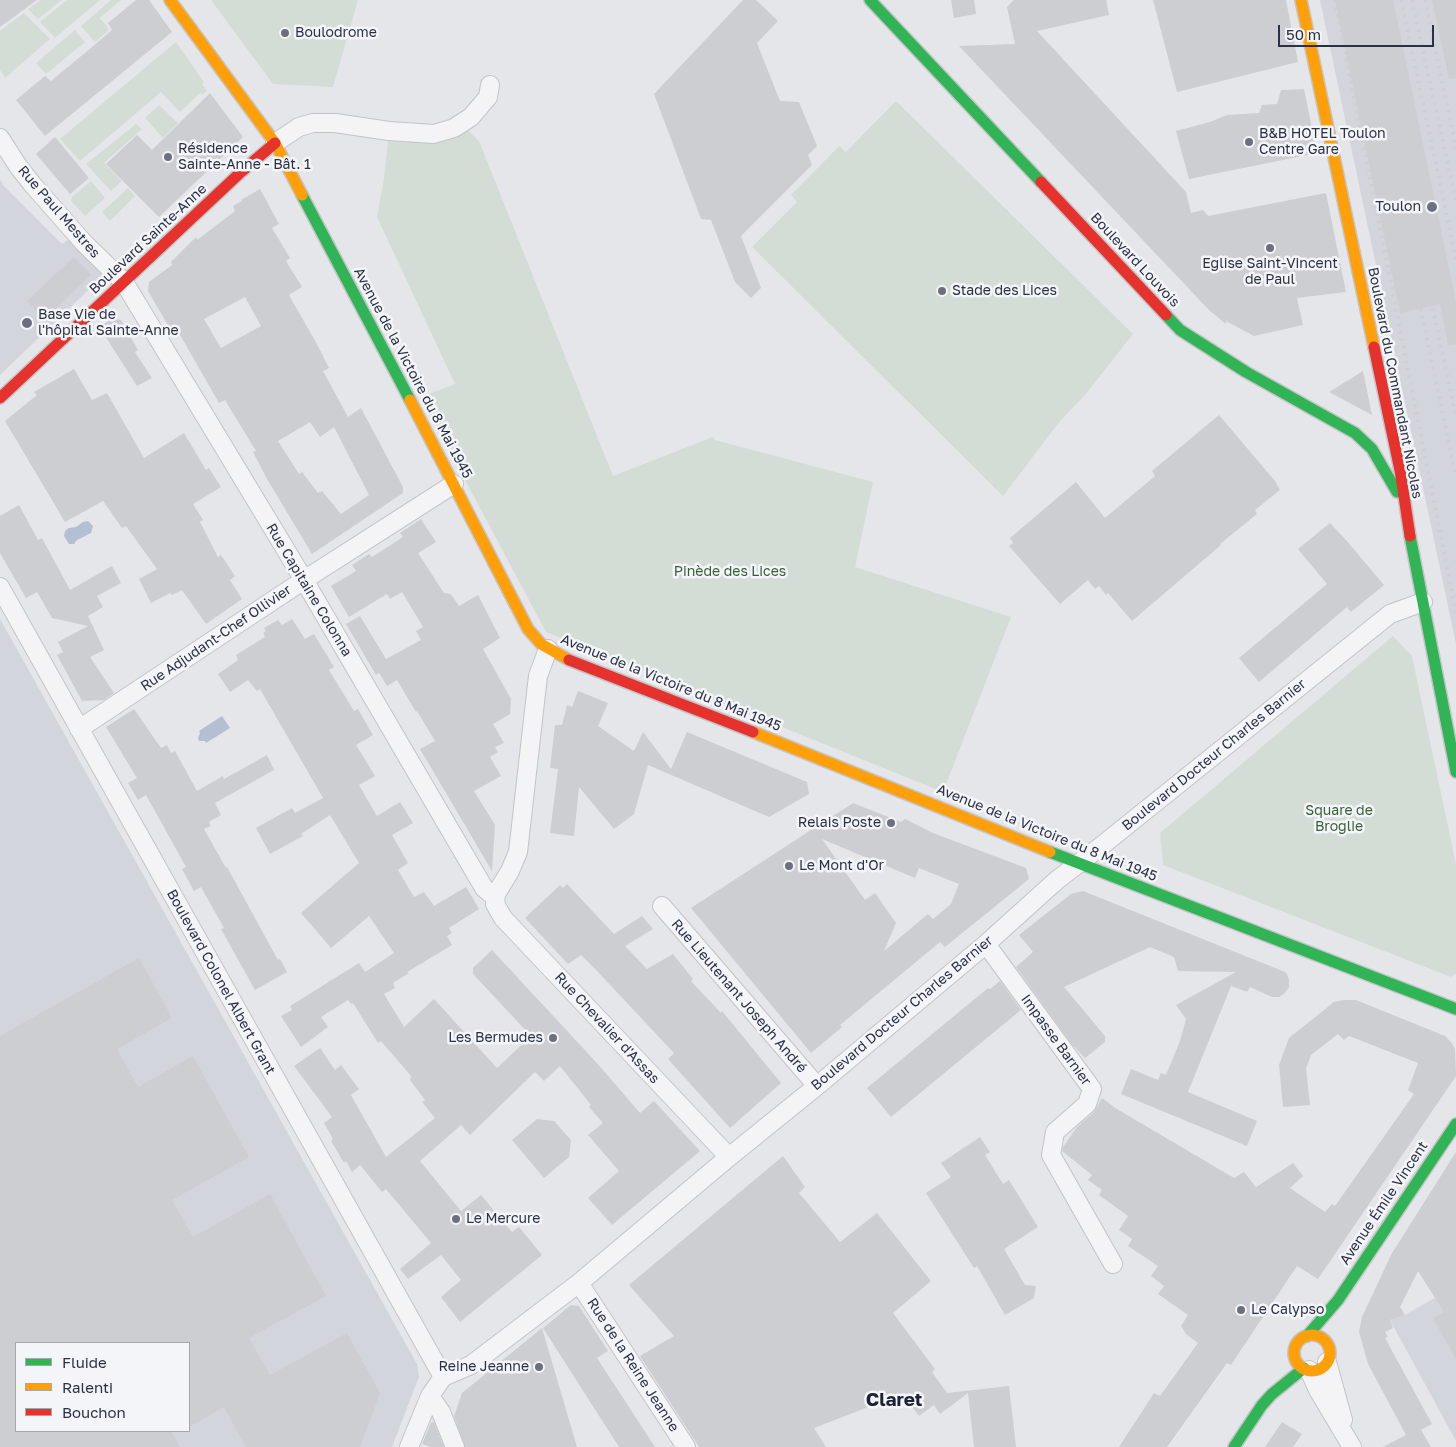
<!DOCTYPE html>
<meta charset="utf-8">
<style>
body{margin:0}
#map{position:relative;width:1456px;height:1447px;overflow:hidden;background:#e5e6e9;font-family:"Golos Text",sans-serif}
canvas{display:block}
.legend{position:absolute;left:15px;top:1342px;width:175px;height:90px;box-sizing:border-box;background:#f3f5f8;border:1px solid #a3a7b0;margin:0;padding:6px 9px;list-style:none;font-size:15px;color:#2b3144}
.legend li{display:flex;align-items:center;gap:10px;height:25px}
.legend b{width:25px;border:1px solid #a3a7b0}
.scale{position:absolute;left:1278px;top:25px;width:156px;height:22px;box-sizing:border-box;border:2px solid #2b3144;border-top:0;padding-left:6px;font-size:15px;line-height:18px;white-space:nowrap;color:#2b3144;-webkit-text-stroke:4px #f3f5f8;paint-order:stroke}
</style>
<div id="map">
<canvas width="1456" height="1447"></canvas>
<ul class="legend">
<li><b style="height:6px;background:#30b455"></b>Fluide</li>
<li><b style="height:6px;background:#ff9f0a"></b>Ralenti</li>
<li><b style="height:6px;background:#e5322d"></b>Bouchon</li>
</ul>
<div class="scale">50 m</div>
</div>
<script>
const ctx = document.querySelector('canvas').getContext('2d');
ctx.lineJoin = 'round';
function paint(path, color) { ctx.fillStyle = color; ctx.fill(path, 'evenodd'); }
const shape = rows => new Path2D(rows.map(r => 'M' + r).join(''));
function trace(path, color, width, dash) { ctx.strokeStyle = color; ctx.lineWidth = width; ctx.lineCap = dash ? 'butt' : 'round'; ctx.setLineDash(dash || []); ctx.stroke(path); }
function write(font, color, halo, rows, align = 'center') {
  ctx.font = font + ' "Golos Text",sans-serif'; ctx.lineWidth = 5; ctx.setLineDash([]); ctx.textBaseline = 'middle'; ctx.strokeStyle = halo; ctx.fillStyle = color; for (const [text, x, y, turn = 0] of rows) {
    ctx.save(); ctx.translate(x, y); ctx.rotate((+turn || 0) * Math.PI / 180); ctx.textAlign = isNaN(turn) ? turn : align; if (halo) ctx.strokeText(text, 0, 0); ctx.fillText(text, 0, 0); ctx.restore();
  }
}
const built = shape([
 [1320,0,1452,0,1456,20,1456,644],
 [0,179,3,185,62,244,73,237,107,272,0,375],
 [0,619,417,1364,419,1377,392,1447,0,1447],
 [16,1343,189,1343,189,1431,16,1431],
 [1456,1283,1456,1441,1390,1320,1405,1315,1454,1287]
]);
const green = shape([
 [41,0,62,0,38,19,28,9],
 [67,0,100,0,55,38,40,22],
 [111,0,121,0,100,18,109,30,95,42,81,26],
 [211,0,358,0,333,87,273,84],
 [24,13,50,39,5,78,0,70,0,31],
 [75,30,85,42,46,74,36,63],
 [176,42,204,82,202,84,207,91,202,95,200,93,180,112,161,92,80,161,60,139],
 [896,101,1133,334,1085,395,1060,421,1003,496,752,247,797,202,791,195,839,146,846,152],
 [159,105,178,123,163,138,145,118],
 [136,124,142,129,104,163,122,181,111,191,86,164],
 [461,124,479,141,613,476,713,437,715,440,873,482,855,567,1011,617,943,792,546,632,421,397,455,384,377,217,384,179,389,131],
 [91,181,105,198,85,216,71,201,72,197],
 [128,188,135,196,110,221,102,212],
 [1393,636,1412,656,1456,864,1456,974,1451,977,1163,865,1160,833]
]);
const water = shape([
 [88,521,93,526,91,533,77,540,74,544,69,544,64,536,65,531,69,528,76,527,83,522],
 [222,716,230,728,206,743,205,741,199,741,198,738,200,733,199,731]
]);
const building = shape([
 [0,0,37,0,0,27],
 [136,0,149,0,172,32,45,136,16,100,45,76,51,81,92,47,112,30,108,23],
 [743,0,756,0,778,21,757,43,780,101,799,102,817,146,808,155,812,165,741,236,761,288,751,298,735,282,711,220,701,219,654,94],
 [951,0,974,0,976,14,954,18],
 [1014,0,1106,0,1109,15,1037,31,1186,192,1191,213,1203,210,1208,216,1326,193,1346,292,1297,298,1303,325,1254,336,1226,321,1226,324,1209,310,959,46,1015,44,1007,7],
 [1153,0,1286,0,1298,62,1177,92],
 [1335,0,1393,0,1456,302,1456,344,1448,345,1440,304,1400,313],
 [1432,0,1456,0,1456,78,1449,79],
 [1304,89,1317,153,1189,179,1176,131,1210,122,1227,115,1259,113,1262,105,1277,104,1281,90],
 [210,93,243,137,159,217,106,164,137,135,152,150],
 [55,137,89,178,70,194,36,154],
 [260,189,279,224,272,228,290,258,286,261,302,287,289,295,318,346,329,368,323,371,348,417,361,408,403,487,403,493,312,554,267,479,253,452,256,451,225,400,219,403,179,333,173,334,148,291,149,282,172,265,171,262,196,237,197,240,235,211,233,206,242,201,241,200],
 [245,297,261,326,221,348,204,319],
 [310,422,320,437,334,427,369,495,341,514,322,491,318,493,302,472,299,474,278,441],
 [74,257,91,275,45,319,27,301],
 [111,318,121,320,138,350,135,352,152,378,137,386,100,328],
 [74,369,92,400,107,393,144,458,184,433,206,470,209,468,221,487,193,504,203,520,200,522,218,557,221,555,235,576,230,580,242,599,206,624,182,590,172,595,170,593,151,603,139,579,157,569,126,526,122,528,103,501,65,522,5,421,37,395,34,392],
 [1363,371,1372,415,1329,392],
 [1219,415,1275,481,1280,490,1255,510,1257,514,1220,544,1221,545,1132,621,1108,593,1106,595,1099,586,1095,589,1088,580,1060,604,1009,546,1013,543,1010,538,1076,482,1105,518,1155,476,1152,471],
 [19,505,38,540,42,538,70,590,112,566,121,583,97,596,103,607,88,616,104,650,90,657,114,693,104,700,82,701,57,655,63,652,58,642,88,626,52,618,37,592,26,598,0,553,0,516],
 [421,519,436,542,418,553,444,593,451,594,459,606,478,595,500,638,483,649,511,699,510,714,493,724,504,743,495,747,498,752,490,757,501,776,474,791,495,825,492,871,420,749,435,741,417,711,416,712,397,680,387,686,379,673,376,675,346,624,360,616,386,659,421,640,416,631,423,627,402,592,390,599,387,594,349,617,331,586,356,571,352,565,369,554,372,557,403,537,400,533],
 [1330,523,1346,540,1384,585,1351,612,1347,607,1259,682,1239,658,1327,584,1298,549],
 [292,619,305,639,314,634,334,667,329,670,354,711,358,709,373,735,356,745,375,776,359,785,377,816,400,802,413,823,392,835,408,863,398,870,414,897,424,892,434,906,466,887,479,909,449,928,452,933,447,936,452,945,407,972,409,973,393,983,395,988,384,994,404,1027,434,999,497,1068,531,1036,473,974,473,968,492,950,596,1062,640,1113,654,1101,700,1151,612,1225,588,1198,619,1171,588,1135,603,1123,589,1107,591,1105,560,1066,544,1081,535,1072,470,1135,461,1125,420,1161,461,1211,481,1195,512,1232,519,1227,542,1255,460,1322,441,1297,461,1280,441,1255,408,1279,400,1269,431,1243,386,1189,382,1192,360,1165,352,1172,346,1161,344,1163,331,1141,333,1139,324,1123,332,1117,294,1066,320,1048,335,1070,341,1065,359,1089,351,1095,386,1157,435,1118,422,1102,425,1100,410,1080,411,1076,381,1041,378,1043,353,1003,351,1004,348,1000,321,1017,328,1027,301,1047,281,1016,292,1010,290,1006,359,963,365,972,394,953,369,916,331,948,301,913,359,863,330,815,301,834,303,836,270,854,256,828,292,808,295,813,323,798,260,689,257,691,248,680,230,692,218,674,238,660,236,655,265,637,263,633,266,631,264,628,278,620,282,625],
 [578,691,608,703,598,726,634,751,643,732,671,769,687,732,807,782,809,794,769,817,648,765,634,814,614,829,579,787,574,836,550,833,558,769,550,768,555,725,562,725,567,705,572,707],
 [134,709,161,748,167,745,171,753,175,751,197,791,223,776,224,779,267,755,274,770,215,803,221,815,209,822,211,826,204,829,226,868,227,867,278,960,280,959,287,972,255,990,221,929,224,928,201,887,194,891,182,869,186,867,146,795,138,800,128,783,137,778,106,727],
 [853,803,901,822,905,819,933,833,1026,868,1029,879,945,947,940,942,840,1025,842,1027,811,1053,691,908,814,828,816,830,816,827],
 [822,839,915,878,919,868,959,884,951,904,933,919,928,914,884,951,896,923,875,893,865,900],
 [567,884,614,934,642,916,653,929,625,946,647,969,673,954,693,979,691,981,721,1013,722,1011,781,1083,730,1128,668,1059,674,1053,597,971,581,955,568,964,525,918,560,885,563,888],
 [1083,891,1285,972,1287,974,1289,980,1289,987,1285,993,1279,997,1272,997,1250,987,1247,992,1231,986,1188,1092,1257,1121,1247,1146,1121,1094,1131,1069,1158,1080,1161,1073,1166,1075,1180,1041,1186,1019,1176,1005,1236,972,1178,971,1174,957,1150,947,1064,987,1105,1036,1105,1042,1085,1058,1071,1043,1016,967,1033,952,1019,935,1071,894],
 [139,958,172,1018,117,1049,138,1087,193,1056,249,1157,172,1200,193,1237,270,1194,326,1296,249,1338,270,1375,347,1333,380,1393,360,1447,246,1447,224,1407,189,1427,189,1343,16,1343,16,1431,171,1431,180,1447,0,1447,0,1036],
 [1000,981,1021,1010,891,1117,867,1088,988,988,990,989],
 [1344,1000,1356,1000,1445,1036,1451,1042,1455,1049,1456,1076,1318,1279,1297,1266,1231,1365,1227,1363,1167,1447,1119,1447,1154,1393,1160,1396,1198,1343,1186,1334,1181,1326,1188,1315,1158,1294,1164,1286,1151,1276,1158,1266,1128,1246,1132,1239,1119,1230,1128,1216,1099,1195,1102,1190,1088,1180,1092,1175,1062,1151,1063,1147,1077,1127,1094,1112,1102,1098,1117,1109,1234,1178,1244,1172,1256,1187,1293,1163,1303,1176,1290,1188,1325,1212,1332,1204,1335,1206,1414,1094,1408,1090,1418,1063,1349,1036,1344,1040,1338,1034,1311,1055,1306,1069,1310,1105,1283,1107,1279,1065,1289,1038,1334,1002],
 [537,1119,554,1121,571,1140,569,1157,544,1178,512,1140],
 [980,1137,990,1152,985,1155,1003,1184,1009,1180,1038,1227,1004,1249,1025,1285,1036,1286,1034,1298,1005,1315,977,1266,974,1268,926,1193,951,1177,941,1163],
 [1456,1152,1456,1359,1433,1318,1444,1312,1418,1271,1400,1307,1405,1315,1390,1320,1393,1328,1385,1332,1388,1337,1385,1338,1432,1424,1421,1430,1431,1447,1383,1447,1406,1435,1368,1364,1359,1332,1362,1317,1392,1253],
 [783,1156,805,1187,799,1193,840,1242,877,1213,931,1281,893,1313,935,1369,932,1372,947,1393,1009,1386,1016,1447,974,1447,968,1393,940,1414,934,1405,919,1416,902,1394,814,1428,826,1447,699,1447,640,1356,674,1336,629,1285],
 [571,1305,579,1306,608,1351,597,1358,655,1447,619,1447,543,1328],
 [542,1328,577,1447,465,1447,454,1416,462,1393],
 [434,1422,444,1447,431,1447,422,1444,431,1423],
 [1282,1422,1302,1434,1293,1447,1265,1447]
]);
const street = shape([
 [0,138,18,166,32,184,84,243,124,282,304,580,484,888,490,893,496,894],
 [275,143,299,127,313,123,335,123,389,131,434,134,454,128,471,117,488,97,490,85],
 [0,587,443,1377],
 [79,729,304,580,454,484],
 [496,894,495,904,503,918,729,1157],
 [496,894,510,871,518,852,538,676,548,649],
 [662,906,817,1086],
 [986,944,1092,1089,1087,1104,1055,1132,1051,1155,1113,1264],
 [579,1283,686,1447],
 [1327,1362,1343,1420],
 [1309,1370,1318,1390,1352,1447],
 [430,1396,441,1412,455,1447],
 [409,1447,430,1396,443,1377,471,1365,579,1283,729,1157,817,1086,986,944,1057,880,1100,847,1390,614,1423,602]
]);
const fast = shape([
 [870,0,1041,182],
 [302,195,410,400],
 [1166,315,1180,330,1246,372,1355,433,1372,449,1397,492],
 [1410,536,1456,772],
 [1050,852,1456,1009],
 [1307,1336,1338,1300,1456,1124],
 [1234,1447,1262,1405,1272,1394,1304,1368]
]);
const slow = shape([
 [170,0,275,143,302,195],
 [1301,0,1374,347],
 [410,400,528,629,541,644,569,660],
 [753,732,1050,852],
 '1294 1353a18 18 0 1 1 36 0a18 18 0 1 1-36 0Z'
]);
const jam = shape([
 [1041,182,1166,315],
 [1374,347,1400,470,1410,536],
 [0,398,241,172,275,143],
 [569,660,753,732]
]);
const rail = shape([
 [1335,0,1456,613],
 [1356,0,1456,477],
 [1368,0,1456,418],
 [1401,0,1456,259],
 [1412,0,1456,201],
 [1425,0,1456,148]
]);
const markers = [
 [285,33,5,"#6c707e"],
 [1249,142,5,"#6c707e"],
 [168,157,5,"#6c707e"],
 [1432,207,6,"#6c707e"],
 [1270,248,5,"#6c707e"],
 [942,291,5,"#6c707e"],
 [27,323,6,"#6c707e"],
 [891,823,5,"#6c707e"],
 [789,866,5,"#6c707e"],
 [553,1038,5,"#6c707e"],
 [456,1219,5,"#6c707e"],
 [1241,1310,5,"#6c707e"],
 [539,1367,5,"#6c707e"]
];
const poiNames = [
 ["Boulodrome",295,33],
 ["B&B HOTEL Toulon",1259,134],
 ["Centre Gare",1259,150],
 ["Résidence",178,149],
 ["Sainte-Anne - Bât. 1",178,165],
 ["Toulon",1421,207,"right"],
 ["Eglise Saint-Vincent",1270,264,"center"],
 ["de Paul",1270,280,"center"],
 ["Stade des Lices",952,291],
 ["Base Vie de",38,315],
 ["l'hôpital Sainte-Anne",38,331],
 ["Relais Poste",881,823,"right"],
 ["Le Mont d'Or",799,866],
 ["Les Bermudes",543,1038,"right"],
 ["Le Mercure",466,1219],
 ["Le Calypso",1251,1310],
 ["Reine Jeanne",529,1367,"right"]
];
const streetNames = [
 ["Rue Paul Mestres",59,212,49],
 ["Boulevard Sainte-Anne",148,239,-43],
 ["Boulevard Louvois",1135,260,47],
 ["Avenue de la Victoire du 8 Mai 1945",413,373,62],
 ["Boulevard du Commandant Nicolas",1395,383,79],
 ["Rue Capitaine Colonna",309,590,59],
 ["Rue Adjudant-Chef Ollivier",216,638,-34],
 ["Avenue de la Victoire du 8 Mai 1945",671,683,22],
 ["Boulevard Docteur Charles Barnier",1214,755,-39],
 ["Avenue de la Victoire du 8 Mai 1945",1047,833,22],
 ["Boulevard Colonel Albert Grant",221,982,61],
 ["Rue Lieutenant Joseph André",739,996,49],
 ["Boulevard Docteur Charles Barnier",902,1013,-40],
 ["Rue Chevalier d'Assas",607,1028,47],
 ["Impasse Barnier",1056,1040,54],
 ["Avenue Émile Vincent",1384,1203,-56],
 ["Rue de la Reine Jeanne",633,1365,57]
];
const parkNames = [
 ["Pinède des Lices",730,572],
 ["Square de",1339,811],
 ["Broglie",1339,827]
];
const districtNames = [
 ["Claret",894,1400]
];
paint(built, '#d3d5dc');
paint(green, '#d4ddd5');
paint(water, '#b4bfd4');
paint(building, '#cdced2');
trace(street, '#c3c4c7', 20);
trace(fast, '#c3c4c7', 14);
trace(slow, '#c3c4c7', 14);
trace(jam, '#c3c4c7', 14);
trace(street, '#f4f4f6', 18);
trace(fast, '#30b455', 11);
trace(slow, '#ff9f0a', 11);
trace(jam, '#e5322d', 11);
trace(rail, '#cecfd1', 4, [2.5, 5]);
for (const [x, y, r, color] of markers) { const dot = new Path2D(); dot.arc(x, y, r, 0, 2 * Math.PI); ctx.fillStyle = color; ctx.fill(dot); trace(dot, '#f3f5f8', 2); }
write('14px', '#2b3144', '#f3f5f8', poiNames, 'left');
write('14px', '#2b3144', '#f3f5f8', streetNames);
write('14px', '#3a5f38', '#f3f5f8', parkNames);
write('bold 19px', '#1d2235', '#f3f5f8', districtNames);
</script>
